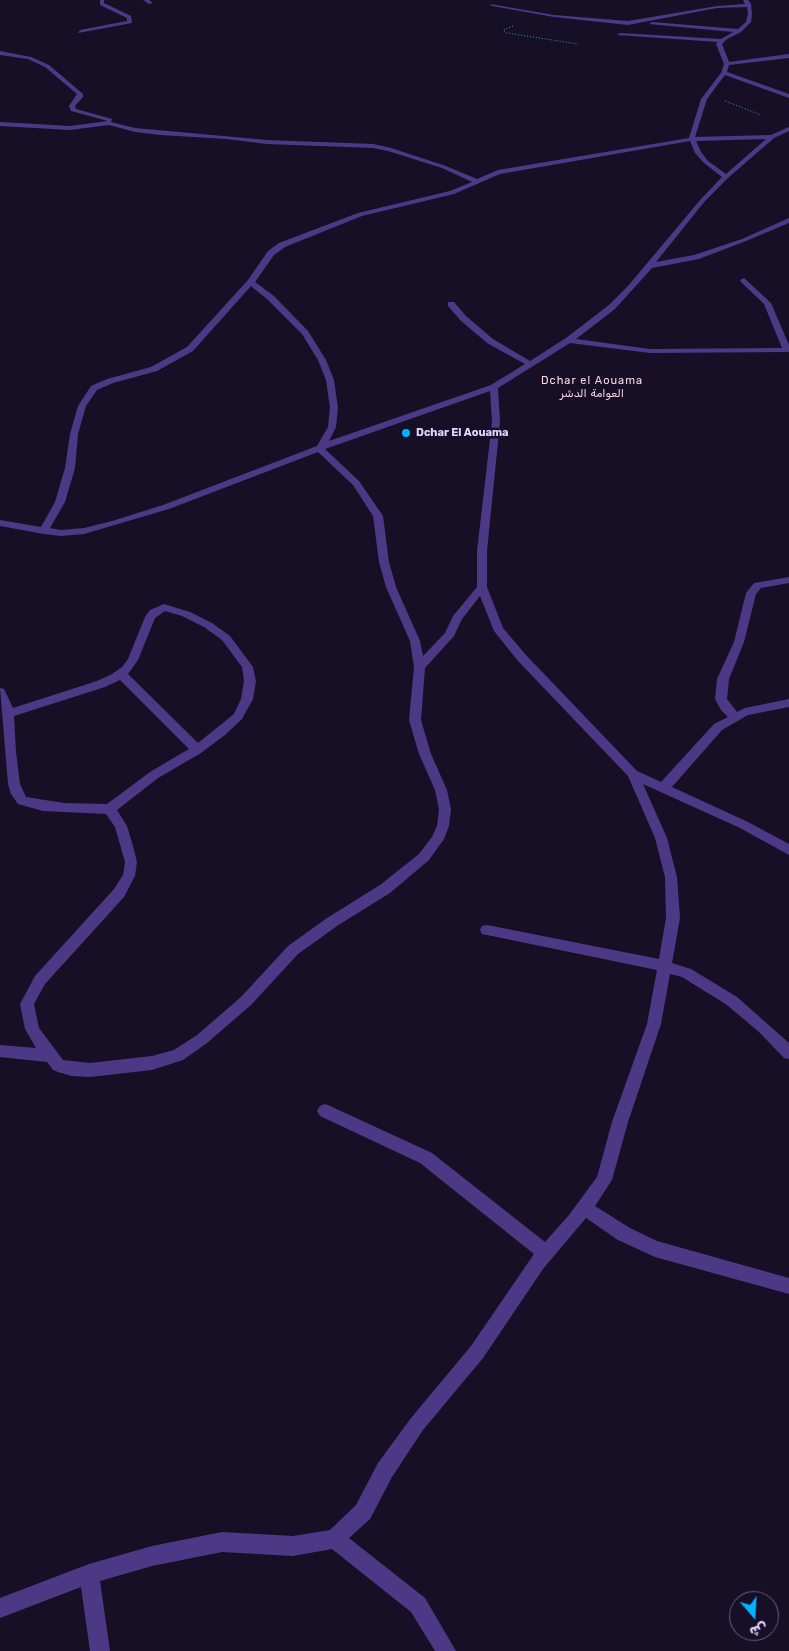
<!DOCTYPE html>
<meta charset="utf-8">
<style>
body{margin:0}
#map{position:relative;width:789px;height:1651px;overflow:hidden;background:#170f26;font-family:Rubik,Vazirmatn,sans-serif}
canvas{display:block}
.north{position:absolute;left:729px;top:1591px;width:50px;height:50px;box-sizing:border-box;background:#170f26;border:1px solid #685e7d;border-radius:50%;rotate:161deg;font-size:14px;font-weight:700;line-height:20px;text-align:center;color:#e1d4ff}
.north::after{content:'';display:block;margin:auto;width:18px;height:22px;background:#00b2ff;clip-path:polygon(50% 0,100% 100%,50% 72%,0 100%)}
</style>
<div id="map">
<canvas width="789" height="1651"></canvas>
<div class="north">ش</div>
</div>
<script>
const ctx = document.querySelector('canvas').getContext('2d');
ctx.lineJoin = 'round';
const shape = rows => new Path2D(rows.map(r => 'M' + r).join(''));
function trace(path, color, width, dash) { ctx.strokeStyle = color; ctx.lineWidth = width; ctx.lineCap = dash ? 'butt' : 'round'; ctx.setLineDash(dash || []); ctx.stroke(path); }
function paint(path, color) { ctx.fillStyle = color; ctx.fill(path, 'evenodd'); }
function write(font, color, halo, rows, align = 'center') {
  ctx.font = font + ' Rubik,Vazirmatn,sans-serif'; ctx.lineWidth = 5; ctx.setLineDash([]); ctx.textBaseline = 'middle'; ctx.strokeStyle = halo; ctx.fillStyle = color; for (const [text, x, y, turn = 0] of rows) {
    ctx.save(); ctx.translate(x, y); ctx.rotate((+turn || 0) * Math.PI / 180); ctx.textAlign = isNaN(turn) ? turn : align; if (halo) ctx.strokeText(text, 0, 0); ctx.fillText(text, 0, 0); ctx.restore();
  }
}
const path = shape([
 [513,26,503,30,507,33,578,44],
 [725,101,761,115]
]);
const minor = shape([
 [100,0,104,0,104,3,131,16,132,23,78,33,80,30,127,21,127,18,100,5,100,0],
 [143,0,149,0,153,3,149,4,143,0],
 [743,0,748,0,751,4,752,14,751,22,741,32,727,39,722,44,729,62,789,54,789,58,729,65,727,72,789,94,789,98,725,75,707,99,695,137,771,135,789,127,789,131,774,138,728,178,705,201,656,262,694,255,742,239,789,218,789,223,746,241,699,259,652,268,615,309,576,339,650,349,782,348,764,304,741,282,740,280,744,278,771,303,789,345,789,352,650,353,570,343,498,388,500,422,487,551,487,587,503,628,526,655,637,771,661,782,714,724,728,717,721,710,715,699,717,679,734,642,746,593,754,583,789,577,789,583,761,588,756,594,744,642,729,679,727,699,737,712,745,708,789,699,789,707,748,715,722,730,672,787,748,822,789,844,789,855,740,828,643,784,667,838,677,877,680,918,672,963,691,969,737,997,789,1043,789,1059,784,1058,759,1032,727,1005,682,977,670,974,661,1024,628,1122,612,1180,595,1206,630,1228,657,1241,789,1278,789,1294,655,1257,618,1240,586,1218,543,1269,483,1358,423,1430,392,1477,370,1519,349,1538,425,1598,456,1651,435,1651,411,1612,332,1549,293,1556,222,1552,152,1566,100,1581,110,1651,90,1651,81,1587,0,1618,0,1598,89,1564,152,1546,222,1532,293,1536,330,1530,356,1505,378,1463,411,1418,471,1346,534,1254,420,1163,320,1116,317,1111,320,1106,325,1104,330,1106,432,1153,545,1242,569,1215,597,1177,612,1122,647,1024,657,970,487,935,482,934,480,930,482,926,487,925,659,959,666,918,665,877,655,838,628,776,518,661,494,631,480,596,462,619,454,636,425,668,421,720,431,754,447,790,451,809,449,826,444,839,429,860,390,893,337,926,298,954,251,1005,207,1043,183,1060,152,1070,90,1077,72,1076,58,1072,53,1070,47,1062,0,1057,0,1045,36,1048,25,1029,20,1004,35,976,114,889,123,875,125,862,115,827,106,814,43,811,18,804,11,794,8,784,0,688,4,689,13,708,97,681,112,674,122,667,128,659,145,617,150,610,164,604,190,612,212,623,230,636,253,667,256,681,253,699,242,719,225,735,201,753,158,778,117,810,127,826,133,846,137,862,135,876,124,897,45,984,34,1004,39,1028,63,1060,90,1063,152,1056,174,1050,197,1035,241,997,288,946,327,918,380,885,419,854,432,837,437,826,439,809,435,790,419,754,409,720,414,667,410,641,386,587,379,562,373,516,353,485,318,452,169,509,84,534,61,536,44,534,0,526,0,520,41,527,55,502,65,468,70,434,78,406,91,386,107,379,151,367,187,347,248,280,268,251,279,243,358,213,450,191,472,182,442,168,388,151,373,148,267,144,226,139,161,135,135,132,109,125,70,130,0,126,0,122,70,126,108,121,71,111,69,106,77,94,45,67,28,59,0,55,0,51,31,57,49,65,83,94,83,97,75,106,76,109,112,119,111,122,135,128,267,140,373,144,391,148,446,166,477,179,498,170,689,138,701,99,721,73,724,64,716,44,718,42,617,35,620,33,721,39,733,32,649,24,652,22,738,29,746,22,748,14,747,7,717,8,628,25,554,17,492,6,490,4,554,15,628,21,717,6,745,4,743,0],
 [766,139,726,174,708,161,701,152,696,141,766,139],
 [690,141,695,153,704,163,722,177,701,199,628,286,609,305,566,338,530,361,493,339,466,316,454,302,448,302,448,306,460,320,487,343,525,364,491,385,329,441,336,427,338,408,334,380,326,360,308,331,274,296,255,282,274,255,285,247,362,216,454,194,500,174,690,141],
 [251,286,268,300,302,334,318,360,326,380,330,408,328,427,317,446,163,505,112,521,84,528,61,530,50,528,65,502,75,468,78,434,86,406,97,390,113,383,157,371,193,351,251,286],
 [490,391,492,422,477,551,477,587,453,616,445,633,423,656,420,641,396,587,389,562,383,516,359,481,325,449,490,391],
 [165,611,182,616,204,627,222,640,242,667,244,681,241,699,234,714,198,743,128,674,138,660,155,618,165,611],
 [120,680,189,749,150,772,107,804,64,803,26,797,20,784,16,752,14,716,105,687,120,680]
]);
const markers = [
 [406,433,5,"#00b2ff"]
];
const farNeighbourhoodnames = [
 ["Dchar el Aouama",592,381],
 ["العوامة الدشر",592,394]
];
const farPoinames = [
 ["Dchar El Aouama",416,433]
];
trace(path, '#2ea5b9', 1, [1, 2]);
paint(minor, '#4c3986');
for (const [x, y, r, color] of markers) { const dot = new Path2D(); dot.arc(x, y, r, 0, 2 * Math.PI); ctx.fillStyle = color; ctx.fill(dot); trace(dot, '#170f26', 2); }
ctx.letterSpacing = '1px';
write('11px', '#ffd6e8', '#170f26', farNeighbourhoodnames);
ctx.letterSpacing = '0px';
write('bold 11px', '#e1d4ff', '#170f26', farPoinames, 'left');
</script>
